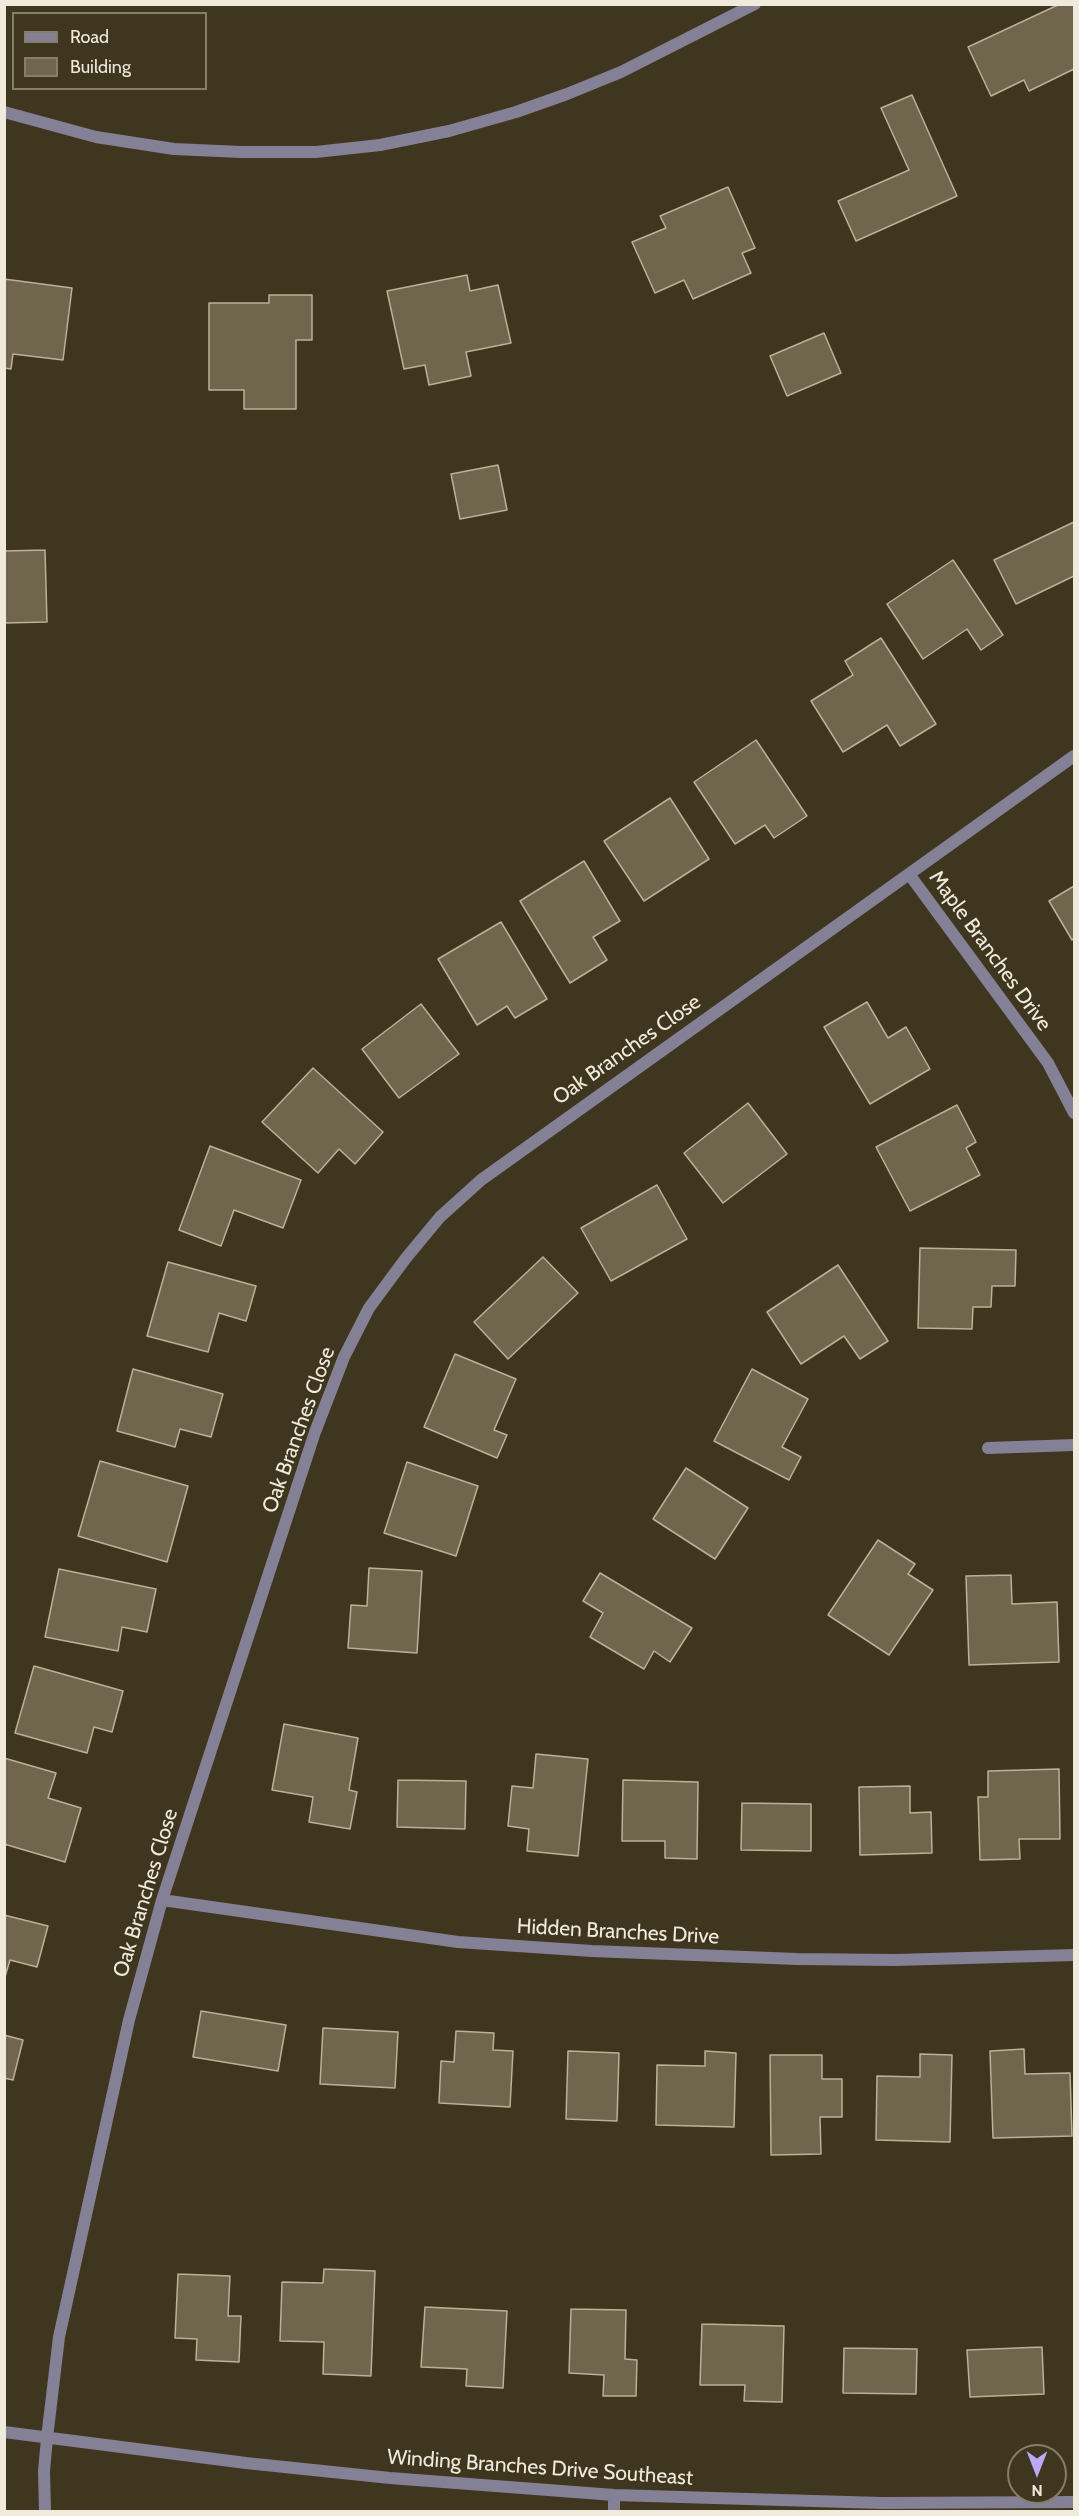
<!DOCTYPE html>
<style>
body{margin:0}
#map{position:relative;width:1079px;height:2516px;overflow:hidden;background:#3f361f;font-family:Cabin,sans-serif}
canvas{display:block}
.frame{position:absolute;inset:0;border:6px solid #efeadc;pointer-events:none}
.legend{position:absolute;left:12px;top:12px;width:195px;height:78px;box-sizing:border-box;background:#3f361f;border:2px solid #857e6b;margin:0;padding:8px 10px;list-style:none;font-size:18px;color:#efeadc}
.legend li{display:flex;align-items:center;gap:12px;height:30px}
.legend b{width:30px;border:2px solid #857e6b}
.north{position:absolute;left:1007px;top:2444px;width:60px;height:60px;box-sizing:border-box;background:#3f361f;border:2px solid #857e6b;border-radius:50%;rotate:180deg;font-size:16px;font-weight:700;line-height:24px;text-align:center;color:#efeadc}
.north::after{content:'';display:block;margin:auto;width:21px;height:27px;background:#bca9f5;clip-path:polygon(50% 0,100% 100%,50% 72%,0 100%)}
</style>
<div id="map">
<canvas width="1079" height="2516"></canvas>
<div class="frame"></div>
<ul class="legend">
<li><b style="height:8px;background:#848095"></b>Road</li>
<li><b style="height:16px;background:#70664e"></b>Building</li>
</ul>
<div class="north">N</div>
</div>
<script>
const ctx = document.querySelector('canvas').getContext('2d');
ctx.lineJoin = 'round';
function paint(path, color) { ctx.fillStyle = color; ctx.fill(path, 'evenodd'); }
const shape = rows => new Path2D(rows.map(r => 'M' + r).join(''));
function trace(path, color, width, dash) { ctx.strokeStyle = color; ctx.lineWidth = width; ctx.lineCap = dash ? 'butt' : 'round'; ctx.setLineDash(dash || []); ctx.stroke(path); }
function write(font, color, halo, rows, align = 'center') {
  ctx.font = font + ' Cabin,sans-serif'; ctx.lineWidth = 4.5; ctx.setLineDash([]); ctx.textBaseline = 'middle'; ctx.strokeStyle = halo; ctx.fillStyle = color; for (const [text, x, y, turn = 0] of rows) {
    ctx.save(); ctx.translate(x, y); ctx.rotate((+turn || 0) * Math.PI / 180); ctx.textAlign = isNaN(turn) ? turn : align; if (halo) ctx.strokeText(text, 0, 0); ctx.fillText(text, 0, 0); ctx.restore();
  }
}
const building = shape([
 [1060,4,1074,4,1074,69,1029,91,1024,80,991,96,968,47,1060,4],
 [912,95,957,196,856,241,838,201,909,170,881,108,912,95],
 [728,187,755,248,742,253,751,273,693,299,684,280,655,293,632,242,666,228,660,216,728,187],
 [467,275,470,291,498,285,511,343,466,352,471,376,429,385,425,365,404,369,387,291,467,275],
 [4,279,72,288,63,360,13,354,11,369,4,368,4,279],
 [269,295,312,295,312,340,296,340,296,409,244,409,244,390,209,390,209,303,269,303,269,295],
 [824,333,841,373,787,396,770,356,824,333],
 [498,465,507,510,460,519,451,474,498,465],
 [1074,522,1074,576,1016,604,994,560,1074,522],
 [45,550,47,622,4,623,4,551,45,550],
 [953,560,1003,635,981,650,967,629,923,659,887,604,953,560],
 [881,638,936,724,900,746,887,725,843,752,811,701,853,675,845,661,881,638],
 [756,740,807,816,774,838,765,825,735,844,694,782,756,740],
 [670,798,709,859,644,901,604,841,670,798],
 [584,861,620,921,593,937,607,960,570,983,520,901,584,861],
 [1074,886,1074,938,1072,940,1049,901,1074,886],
 [501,922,547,999,515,1018,507,1006,477,1025,438,959,501,922],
 [867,1002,888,1038,906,1027,930,1069,870,1104,824,1027,867,1002],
 [421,1004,459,1054,399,1098,362,1049,421,1004],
 [313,1068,383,1132,355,1164,339,1149,318,1173,262,1122,313,1068],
 [748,1103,787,1154,723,1203,684,1153,748,1103],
 [957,1105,976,1142,966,1148,980,1175,910,1211,876,1147,957,1105],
 [210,1146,301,1180,283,1228,234,1210,221,1246,179,1230,210,1146],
 [657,1185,687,1239,611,1281,581,1228,657,1185],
 [920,1248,1016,1250,1015,1286,992,1286,991,1307,973,1307,972,1329,918,1328,920,1248],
 [543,1257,578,1293,508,1359,474,1322,543,1257],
 [168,1262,256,1286,246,1321,219,1313,208,1352,147,1336,168,1262],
 [838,1265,888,1341,860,1359,844,1336,801,1364,767,1312,838,1265],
 [455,1354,516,1379,494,1430,507,1435,497,1458,424,1427,455,1354],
 [133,1369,223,1394,211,1437,180,1429,175,1447,117,1431,133,1369],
 [752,1369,808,1399,782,1447,801,1457,789,1480,714,1441,752,1369],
 [100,1461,188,1486,167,1562,78,1536,100,1461],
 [407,1462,478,1486,456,1556,384,1533,407,1462],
 [686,1468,748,1508,715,1559,653,1519,686,1468],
 [878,1540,915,1564,908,1574,933,1590,889,1655,828,1615,878,1540],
 [369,1568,422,1571,417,1653,348,1648,351,1605,367,1606,369,1568],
 [59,1569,156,1589,147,1632,122,1627,118,1651,45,1637,59,1569],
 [600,1573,692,1628,670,1662,654,1651,644,1669,590,1637,603,1613,583,1601,600,1573],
 [1011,1575,1012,1604,1057,1602,1059,1662,969,1665,966,1576,1011,1575],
 [34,1666,123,1691,112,1732,94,1727,87,1753,15,1733,34,1666],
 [284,1724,358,1738,349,1790,357,1792,350,1829,309,1822,313,1797,272,1790,284,1724],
 [536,1754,588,1759,578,1856,527,1851,529,1829,508,1826,512,1786,533,1788,536,1754],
 [4,1758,56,1773,48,1798,81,1808,65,1862,4,1844,4,1758],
 [1059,1769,1060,1839,1019,1839,1020,1859,980,1860,978,1797,988,1797,988,1771,1059,1769],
 [398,1780,466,1781,465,1829,397,1827,398,1780],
 [623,1780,698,1782,697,1859,665,1858,665,1841,622,1841,623,1780],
 [910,1786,910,1813,931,1812,932,1853,860,1855,859,1787,910,1786],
 [742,1803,811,1804,811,1851,741,1850,742,1803],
 [4,1915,48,1926,37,1967,10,1960,4,1980,4,1915],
 [201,2011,286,2025,278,2071,193,2057,201,2011],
 [323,2028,398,2032,395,2088,320,2084,323,2028],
 [456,2031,494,2033,493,2050,513,2051,510,2107,439,2103,441,2061,454,2062,456,2031],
 [4,2035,23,2040,13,2080,4,2078,4,2035],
 [1024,2049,1025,2074,1070,2073,1072,2136,993,2138,990,2051,1024,2049],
 [568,2051,619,2053,617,2121,566,2119,568,2051],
 [705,2051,736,2053,734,2127,656,2125,657,2065,705,2066,705,2051],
 [920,2054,952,2055,950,2142,876,2140,877,2076,920,2077,920,2054],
 [770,2055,822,2055,822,2079,842,2079,842,2117,820,2117,821,2154,771,2155,770,2055],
 [324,2269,375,2271,371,2376,323,2374,324,2342,280,2341,282,2282,323,2283,324,2269],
 [178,2274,230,2276,228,2316,241,2316,239,2362,196,2360,197,2339,175,2338,178,2274],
 [425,2307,507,2311,503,2388,466,2386,467,2369,421,2367,425,2307],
 [571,2309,626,2310,625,2359,637,2360,636,2396,603,2396,604,2375,569,2373,571,2309],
 [702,2324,784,2326,782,2402,744,2401,745,2385,700,2385,702,2324],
 [1042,2347,1044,2394,970,2397,967,2350,1042,2347],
 [844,2348,917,2349,916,2394,843,2393,844,2348]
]);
const street = shape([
 [4,112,96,137,174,149,241,152,316,152,380,145,449,131,516,112,567,94,621,72,755,4],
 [909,874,1048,1063,1074,1113],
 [988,1448,1074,1445],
 [162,1900,458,1942,592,1951,797,1959,895,1960,1074,1955],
 [4,2432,246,2463,390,2478,614,2495,881,2503,1074,2502],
 [614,2495,614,2512],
 [45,2512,44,2471,47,2438,59,2337,129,2020,162,1900,315,1432,344,1357,369,1308,406,1258,440,1217,481,1180,1074,756]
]);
const streetNames = [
 ["Maple Branches Drive",990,951,54],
 ["Oak Branches Close",627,1050,-35],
 ["Oak Branches Close",299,1430,-70],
 ["Oak Branches Close",146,1893,-73],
 ["Hidden Branches Drive",618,1932,3],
 ["Winding Branches Drive Southeast",540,2468,4]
];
paint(building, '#70664e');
trace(building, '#bcb197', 1.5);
trace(street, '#848095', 12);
write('21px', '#efeadc', '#3f361f', streetNames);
</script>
